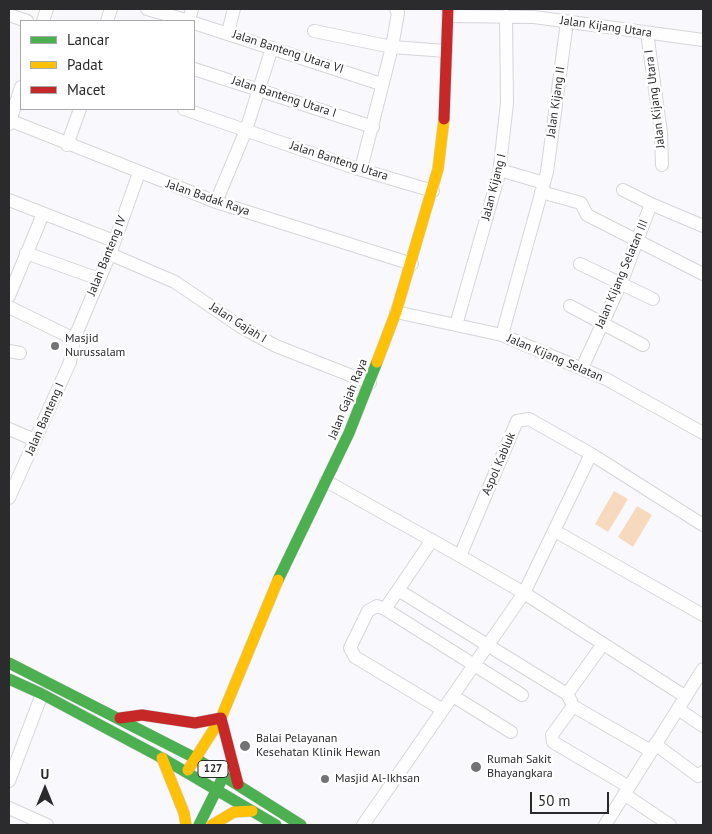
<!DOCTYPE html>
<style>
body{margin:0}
#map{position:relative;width:712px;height:834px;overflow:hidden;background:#f9f9fd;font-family:"PT Sans",sans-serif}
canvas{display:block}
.frame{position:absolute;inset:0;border:10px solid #2b2b2e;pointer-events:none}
.legend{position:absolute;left:20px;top:20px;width:175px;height:90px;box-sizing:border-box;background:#fff;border:1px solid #aaaaab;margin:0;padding:6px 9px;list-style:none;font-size:15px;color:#2b2b2e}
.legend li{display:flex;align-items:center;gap:10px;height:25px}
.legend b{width:25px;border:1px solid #aaaaab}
.north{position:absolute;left:20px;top:764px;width:50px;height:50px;-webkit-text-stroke:4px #fff;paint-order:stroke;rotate:0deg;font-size:14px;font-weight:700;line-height:20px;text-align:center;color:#2b2b2e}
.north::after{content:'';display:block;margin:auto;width:18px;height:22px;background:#2b2b2e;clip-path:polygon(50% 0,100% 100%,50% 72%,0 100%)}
.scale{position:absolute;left:530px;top:792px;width:79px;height:22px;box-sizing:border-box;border:2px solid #2b2b2e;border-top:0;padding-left:6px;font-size:15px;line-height:18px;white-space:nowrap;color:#2b2b2e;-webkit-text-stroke:4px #fff;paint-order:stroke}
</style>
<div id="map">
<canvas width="712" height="834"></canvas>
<div class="frame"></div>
<ul class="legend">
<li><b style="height:6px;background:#4caf50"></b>Lancar</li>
<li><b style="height:6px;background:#ffc107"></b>Padat</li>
<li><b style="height:6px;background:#c62828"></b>Macet</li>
</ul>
<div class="north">U</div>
<div class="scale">50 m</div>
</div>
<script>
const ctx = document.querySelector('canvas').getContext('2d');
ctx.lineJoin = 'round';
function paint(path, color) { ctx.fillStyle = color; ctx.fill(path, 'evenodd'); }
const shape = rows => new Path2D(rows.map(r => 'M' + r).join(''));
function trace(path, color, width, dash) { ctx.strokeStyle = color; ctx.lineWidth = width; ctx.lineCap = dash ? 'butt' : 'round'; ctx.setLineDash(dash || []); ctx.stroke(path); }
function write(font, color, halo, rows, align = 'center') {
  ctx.font = font + ' "PT Sans",sans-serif'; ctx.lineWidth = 5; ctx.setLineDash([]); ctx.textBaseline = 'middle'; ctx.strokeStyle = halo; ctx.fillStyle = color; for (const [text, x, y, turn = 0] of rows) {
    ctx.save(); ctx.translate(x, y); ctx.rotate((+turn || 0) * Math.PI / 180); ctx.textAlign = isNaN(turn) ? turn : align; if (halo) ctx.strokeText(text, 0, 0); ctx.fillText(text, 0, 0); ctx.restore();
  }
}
const green = shape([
 [614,491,628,499,608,532,595,524],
 [637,506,652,515,633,547,618,537]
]);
const street = shape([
 [147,9,189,21],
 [9,15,27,21],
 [448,16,534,17,703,40],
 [43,21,47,9],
 [107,21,111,9],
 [189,21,192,9],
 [194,23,381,84],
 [314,31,392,47,446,51],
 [228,32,234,9],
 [647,33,661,132,662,165],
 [194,69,373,127],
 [184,109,355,168,433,191],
 [9,120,216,202,412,264],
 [9,124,21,87],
 [67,145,80,109],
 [361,169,392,47,398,13,396,9],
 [500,170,544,183],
 [623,190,651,204],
 [541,192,581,203,587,215,703,274],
 [9,200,114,241],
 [216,202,246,130,272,48],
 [26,253,99,279],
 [110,254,175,282,241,327,276,346,370,383],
 [580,264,653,299],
 [9,296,43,214],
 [570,306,643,345],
 [9,307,74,339],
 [396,312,502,335,606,379,703,433],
 [456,325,499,174,507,103,506,16],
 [502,335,547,172,567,22],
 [9,351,20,353],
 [582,368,621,283,651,204,703,226],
 [9,429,35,440],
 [326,481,460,556,517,421,529,419,591,454,703,525],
 [9,498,70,362,74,339,110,254,139,173],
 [555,531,703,615],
 [432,540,385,609,377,606,368,611,350,648,355,657,443,710],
 [460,556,524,593,686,697],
 [398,590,567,694],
 [385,609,522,695],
 [453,696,511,732],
 [571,701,567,694,603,644],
 [678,709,703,726],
 [655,744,698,776,703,772],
 [9,781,42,694],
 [629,787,553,742,552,735,573,706,651,751],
 [624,794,670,825],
 [9,808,47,825],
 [363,825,524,593,591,454],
 [605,825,703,669]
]);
const fast = shape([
 [278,580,349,433,377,362],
 [9,663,195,758,301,825],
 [9,679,42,694,162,758,276,825],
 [199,825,222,779]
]);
const slow = shape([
 [377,362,396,312,438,169,444,119],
 [162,758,184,813,186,825],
 [188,770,221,718,278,580],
 [212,825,234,812,252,811]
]);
const jam = shape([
 [444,119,448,9],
 [120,718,142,715,195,723,221,718,238,784]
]);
const markers = [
 [55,346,5,"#737376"],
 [245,746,6,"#737376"],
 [476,767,6,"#737376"],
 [325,779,5,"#737376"]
];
const shields = [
 [213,769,30]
];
const shieldNames = [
 ["127",213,769]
];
const streetNames = [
 ["Jalan Kijang Utara",606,27,8],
 ["Jalan Banteng Utara VI",288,52,18],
 ["Jalan Banteng Utara I",284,97,18],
 ["Jalan Kijang Utara I",655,99,-97],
 ["Jalan Kijang II",556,102,-82],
 ["Jalan Banteng Utara",339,161,18],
 ["Jalan Kijang I",494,187,-76],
 ["Jalan Badak Raya",208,198,19],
 ["Jalan Banteng IV",107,256,-68],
 ["Jalan Kijang Selatan III",622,274,-67],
 ["Jalan Gajah I",238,323,32],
 ["Jalan Kijang Selatan",555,358,23],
 ["Jalan Gajah Raya",348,399,-68],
 ["Jalan Banteng I",45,419,-66],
 ["Aspol Kabluk",499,464,-67]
];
const poiNames = [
 ["Masjid",65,339],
 ["Nurussalam",65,353],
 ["Balai Pelayanan",256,739],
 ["Kesehatan Klinik Hewan",256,753],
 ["Rumah Sakit",487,760],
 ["Bhayangkara",487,774],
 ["Masjid Al-Ikhsan",335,779]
];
paint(green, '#f7d9be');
trace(street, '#d6d6da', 14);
trace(fast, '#d6d6da', 12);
trace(slow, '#d6d6da', 12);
trace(jam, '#d6d6da', 12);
trace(street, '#fefeff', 12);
trace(fast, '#4caf50', 11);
trace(slow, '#ffc107', 11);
trace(jam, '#c62828', 11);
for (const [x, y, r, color] of markers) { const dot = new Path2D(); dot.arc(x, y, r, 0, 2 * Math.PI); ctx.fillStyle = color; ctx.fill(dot); trace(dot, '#fff', 2); }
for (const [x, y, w] of shields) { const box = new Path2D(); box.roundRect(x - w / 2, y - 8.5, w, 17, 4); ctx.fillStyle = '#fff'; ctx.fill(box); trace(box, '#2b2b2e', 1); }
write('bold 11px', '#2b2b2e', null, shieldNames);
write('12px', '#2b2b2e', '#fff', streetNames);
write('12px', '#2b2b2e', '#fff', poiNames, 'left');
</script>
